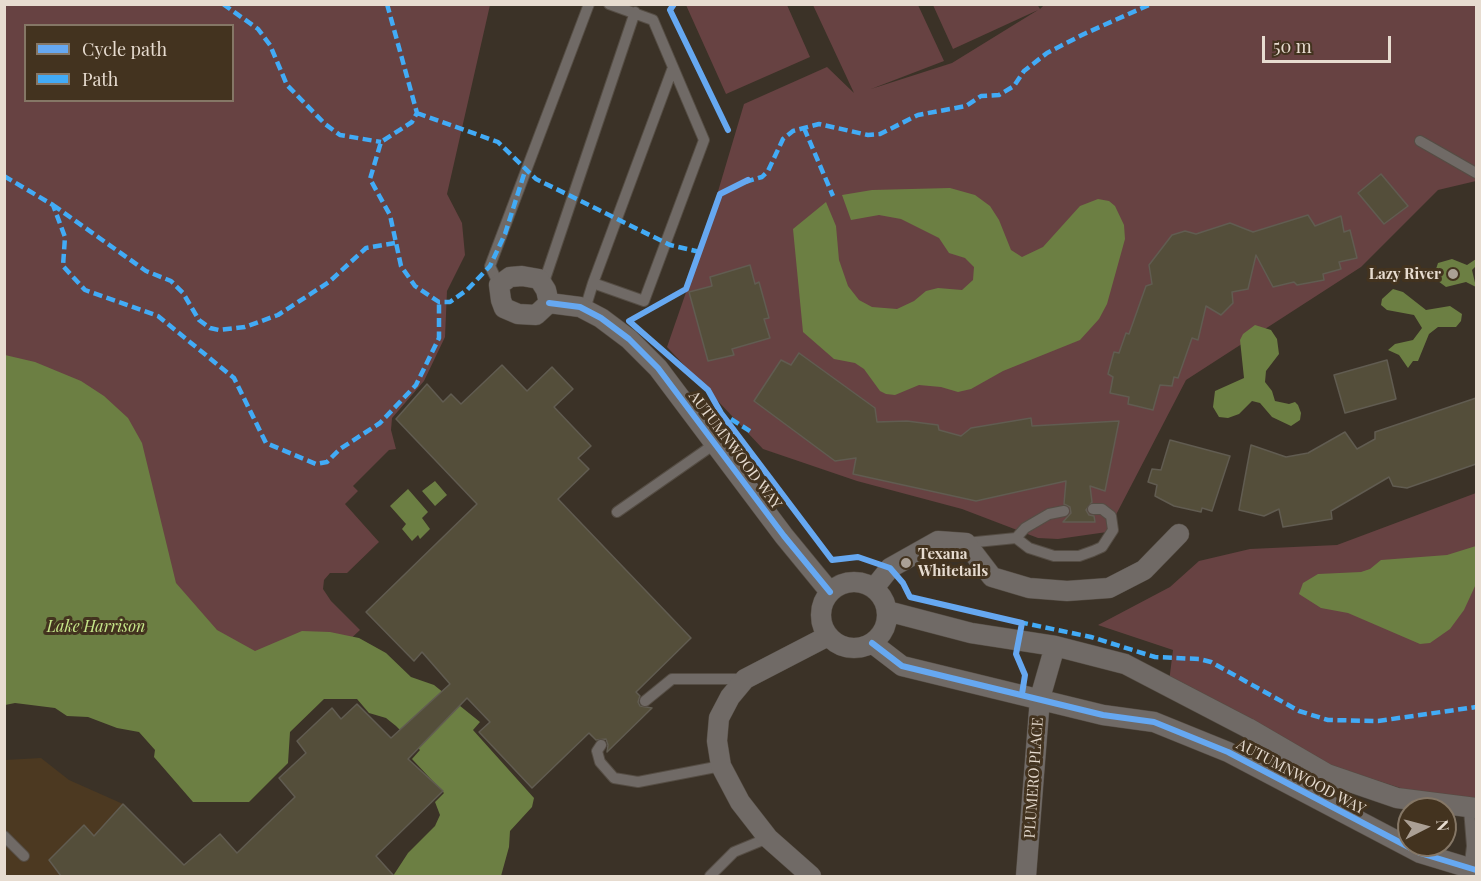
<!DOCTYPE html>
<style>
body{margin:0}
#map{position:relative;width:1481px;height:881px;overflow:hidden;background:#3b3227;font-family:"Playfair Display",serif}
canvas{display:block}
.frame{position:absolute;inset:0;border:6px solid #e7dcd0;pointer-events:none}
.legend{position:absolute;left:24px;top:24px;width:210px;height:78px;box-sizing:border-box;background:#43331f;border:2px solid #857766;margin:0;padding:8px 10px;list-style:none;font-size:18px;color:#e7dcd0}
.legend li{display:flex;align-items:center;gap:12px;height:30px}
.legend b{width:30px;border:2px solid #857766}
.north{position:absolute;left:1397px;top:797px;width:60px;height:60px;box-sizing:border-box;background:#43331f;border:2px solid #857766;border-radius:50%;rotate:84deg;font-size:16px;font-weight:700;line-height:24px;text-align:center;color:#e7dcd0}
.north::after{content:'';display:block;margin:auto;width:21px;height:27px;background:#aba095;clip-path:polygon(50% 0,100% 100%,50% 72%,0 100%)}
.scale{position:absolute;left:1262px;top:36px;width:129px;height:27px;box-sizing:border-box;border:3px solid #e7dcd0;border-top:0;padding-left:8px;font-size:18px;line-height:21px;white-space:nowrap;color:#e7dcd0;-webkit-text-stroke:4px #43331f;paint-order:stroke}
</style>
<div id="map">
<canvas width="1481" height="881"></canvas>
<div class="frame"></div>
<ul class="legend">
<li><b style="height:8px;background:#66a8f1"></b>Cycle path</li>
<li><b style="height:8px;background:#42abf6"></b>Path</li>
</ul>
<div class="north">N</div>
<div class="scale">50 m</div>
</div>
<script>
const ctx = document.querySelector('canvas').getContext('2d');
ctx.lineJoin = 'round';
function paint(path, color) { ctx.fillStyle = color; ctx.fill(path, 'evenodd'); }
const shape = rows => new Path2D(rows.map(r => 'M' + r).join(''));
function trace(path, color, width, dash) { ctx.strokeStyle = color; ctx.lineWidth = width; ctx.lineCap = dash ? 'butt' : 'round'; ctx.setLineDash(dash || []); ctx.stroke(path); }
function write(font, color, halo, rows, align = 'center') {
  ctx.font = font + ' "Playfair Display",serif'; ctx.lineWidth = 6; ctx.setLineDash([]); ctx.textBaseline = 'middle'; ctx.strokeStyle = halo; ctx.fillStyle = color; for (const [text, x, y, turn = 0] of rows) {
    ctx.save(); ctx.translate(x, y); ctx.rotate((+turn || 0) * Math.PI / 180); ctx.textAlign = isNaN(turn) ? turn : align; if (halo) ctx.strokeText(text, 0, 0); ctx.fillText(text, 0, 0); ctx.restore();
  }
}
const built = shape([
 [41,758,69,780,123,804,184,865,204,847,232,876,5,876,5,760]
]);
const green = shape([
 [1037,4,1040,9,1045,4,1476,5,1476,181,1438,190,1361,267,1186,380,1107,532,1058,539,1038,538,962,509,857,481,763,449,667,347,700,252,744,104,827,67,854,93,813,5,918,5,944,61,871,89,952,63,1038,10,953,49,933,5],
 [4,5,490,5,447,194,462,223,465,255,447,291,445,337,424,381,392,418,391,430,396,449,389,450,353,486,358,491,345,504,379,542,347,573,330,573,324,580,323,589,331,601,360,630,312,675,5,556],
 [26,26,232,26,232,100,26,100],
 [686,5,787,5,810,57,726,94],
 [1476,493,1476,812,1334,767,1169,682,1173,650,1098,625,1170,587,1199,561,1250,549,1337,545]
]);
const water = shape([
 [950,188,975,195,990,206,999,220,1011,250,1022,257,1043,247,1080,206,1098,199,1109,201,1115,206,1124,225,1125,239,1107,304,1099,319,1080,340,1003,371,971,389,958,392,941,387,919,385,895,395,886,394,880,391,864,369,855,363,834,359,803,332,793,229,826,202,836,226,839,260,848,286,859,300,872,307,897,309,914,301,926,291,938,288,962,290,973,280,974,267,965,258,949,253,939,238,901,219,879,215,851,220,842,195,872,190],
 [1452,259,1467,265,1476,259,1476,266,1472,270,1476,287,1466,282,1446,287,1438,281,1435,272,1438,263],
 [1393,289,1403,292,1426,310,1450,306,1462,314,1461,321,1456,327,1438,327,1429,334,1418,361,1413,361,1408,368,1399,355,1388,350,1395,344,1413,340,1422,328,1414,315,1387,310,1381,305,1382,299],
 [1255,325,1271,330,1277,339,1279,354,1266,371,1265,382,1272,391,1275,401,1289,404,1295,402,1298,405,1301,413,1300,420,1291,426,1272,417,1260,403,1252,401,1239,414,1228,418,1219,417,1213,407,1215,391,1244,378,1240,340,1243,334],
 [5,355,35,362,81,381,104,396,128,418,142,443,176,583,217,630,255,651,302,631,330,632,359,638,386,653,411,677,434,685,480,722,473,730,534,798,532,807,510,831,509,847,501,876,393,876,408,853,435,826,440,815,435,802,444,793,412,759,420,750,396,726,386,718,369,713,357,699,324,699,290,732,288,763,249,802,193,802,154,757,155,750,139,732,117,728,88,717,67,716,55,708,15,703,5,705],
 [435,481,447,495,435,506,422,491],
 [408,489,428,512,422,518,430,529,420,539,418,535,412,541,402,529,406,524,390,506],
 [1476,546,1476,584,1464,610,1450,629,1430,643,1420,644,1348,613,1321,608,1299,594,1303,583,1318,574,1361,572,1370,569,1381,560,1447,555]
]);
const building = shape([
 [1381,174,1408,206,1384,224,1358,193,1381,174],
 [1308,215,1315,226,1341,216,1344,232,1350,230,1357,258,1339,262,1341,269,1323,274,1324,280,1297,285,1294,282,1273,287,1256,255,1248,289,1232,292,1233,303,1221,315,1206,306,1198,340,1192,338,1178,378,1174,377,1172,386,1160,385,1153,410,1128,404,1129,397,1110,393,1113,377,1108,374,1114,352,1119,353,1126,333,1129,334,1146,286,1152,284,1149,265,1172,235,1185,231,1196,234,1230,223,1253,232,1308,215],
 [750,265,755,284,759,282,769,318,764,319,770,338,732,349,734,355,708,361,689,292,712,286,710,277,750,265],
 [799,353,875,408,877,422,907,421,938,425,939,430,961,436,971,428,1031,418,1032,426,1119,421,1105,491,1090,486,1092,502,1086,510,1089,515,1094,516,1095,522,1063,522,1071,513,1070,507,1064,504,1066,481,976,501,853,474,856,458,835,461,754,401,781,360,791,365,799,353],
 [1387,360,1396,399,1345,413,1334,375,1387,360],
 [502,365,527,391,552,367,573,389,554,407,591,446,578,458,589,469,558,499,691,638,636,692,640,696,638,702,640,706,652,708,607,752,608,745,606,739,596,740,589,733,532,788,479,732,490,722,467,698,408,759,443,791,376,856,394,876,61,876,49,860,84,825,94,836,123,804,184,865,220,834,237,853,295,797,279,778,306,753,297,741,332,708,341,719,357,704,391,738,450,684,422,652,414,661,366,612,477,504,396,419,427,384,443,402,451,394,461,404,502,365],
 [1476,398,1476,464,1407,488,1393,486,1389,477,1331,511,1332,519,1283,527,1279,509,1264,516,1239,510,1251,445,1286,457,1308,453,1345,432,1357,449,1375,439,1375,432,1476,398],
 [1170,440,1230,456,1212,511,1202,508,1201,512,1174,506,1155,496,1157,485,1148,482,1152,469,1161,470,1170,440]
]);
const service = shape([
 [1420,141,1476,173],
 [593,283,672,70],
 [499,285,490,266,589,4],
 [543,285,635,12],
 [585,309,593,283,644,301,704,140,653,20,609,4],
 [617,512,716,443],
 [1016,538,1029,548,1054,556,1079,556,1093,551,1102,547,1113,530,1111,516,1102,509,1093,509],
 [966,543,1016,538,1025,528,1049,514,1064,511],
 [645,701,672,679,744,679],
 [601,745,597,751,600,762,614,778,638,782,721,766],
 [4,836,24,856],
 [1469,871,1472,846,1469,809],
 [710,876,734,852,768,838]
]);
const minor = shape([
 [522,276,539,279,546,290,549,303,536,315,518,314,504,308,501,300,499,285,510,277,522,276],
 [549,303,580,307,601,318,629,339,658,368,784,536,830,592],
 '821 615a33 33 0 1 1 66 0a33 33 0 1 1-66 0Z',
 [874,588,890,568,938,541,966,543,992,577,1029,588,1067,591,1109,588,1144,570,1179,534],
 [887,611,971,633,1055,646,1125,664,1248,728,1327,774,1397,798,1476,808],
 [872,643,902,666,1103,715,1154,722,1228,752,1420,853,1476,870],
 [811,876,768,838,740,802,721,766,717,741,719,718,730,697,745,679,828,636],
 [1026,876,1040,698,1055,646]
]);
const quiet = shape([
 [223,4,258,29,270,45,287,85,325,124,340,135,381,142],
 [387,4,417,113,412,122,381,142,370,179,390,215,401,266,415,286,439,302,450,302,467,290,490,266,505,234,526,168],
 [417,113,498,142,536,179,670,245,700,252],
 [804,128,833,196],
 [4,176,53,205,65,237,63,266,85,290,158,316,234,378,266,443,316,464,327,462,340,449,380,423,416,385,439,338,439,302],
 [745,182,762,177,768,171,783,139,793,131,819,124,868,135,880,134,918,115,966,106,981,96,999,95,1014,86,1024,71,1047,53,1084,34,1151,4],
 [53,205,146,271,171,281,183,293,199,320,210,328,219,330,245,327,278,315,329,282,366,248,395,243],
 [731,419,753,433],
 [1019,622,1091,637,1155,657,1199,659,1211,662,1299,711,1328,720,1378,721,1476,707]
]);
const cycleway = shape([
 [674,4,670,10,728,130],
 [748,180,720,194,686,289,629,321,708,390,721,413,832,560,858,557,890,568,903,583,910,597,1022,623,1016,654,1025,675,1022,694],
 [549,303,580,307,601,318,629,339,658,368,784,536,830,592],
 [872,643,902,666,1103,715,1154,722,1228,752,1420,853,1476,870]
]);
const markers = [
 [1453,274,6,"#aba095"],
 [906,563,6,"#aba095"]
];
const poiNames = [
 ["Lazy River",1441,274],
 ["Texana",918,554,"left"],
 ["Whitetails",918,571,"left"]
];
const streetNames = [
 ["AUTUMNWOOD WAY",735,450,53],
 ["AUTUMNWOOD WAY",1301,777,28],
 ["PLUMERO PLACE",1034,778,-86]
];
const waterNames = [
 ["Lake Harrison",96,627]
];
paint(built, '#4c3921');
paint(green, '#674242');
paint(water, '#6c7f43');
paint(building, '#544e3a');
trace(building, '#615c51', 1.5);
trace(service, '#554d44', 12);
trace(minor, '#554d44', 21);
trace(service, '#706a66', 10);
trace(minor, '#706a66', 20);
trace(quiet, '#42abf6', 4.5, [9, 4.5]);
trace(cycleway, '#66a8f1', 6);
for (const [x, y, r, color] of markers) { const dot = new Path2D(); dot.arc(x, y, r, 0, 2 * Math.PI); ctx.fillStyle = color; ctx.fill(dot); trace(dot, '#43331f', 2); }
write('bold 15px', '#e7dcd0', '#43331f', poiNames, 'right');
write('15px', '#e7dcd0', '#43331f', streetNames);
write('italic 16px', '#c7e88a', '#43331f', waterNames);
</script>
